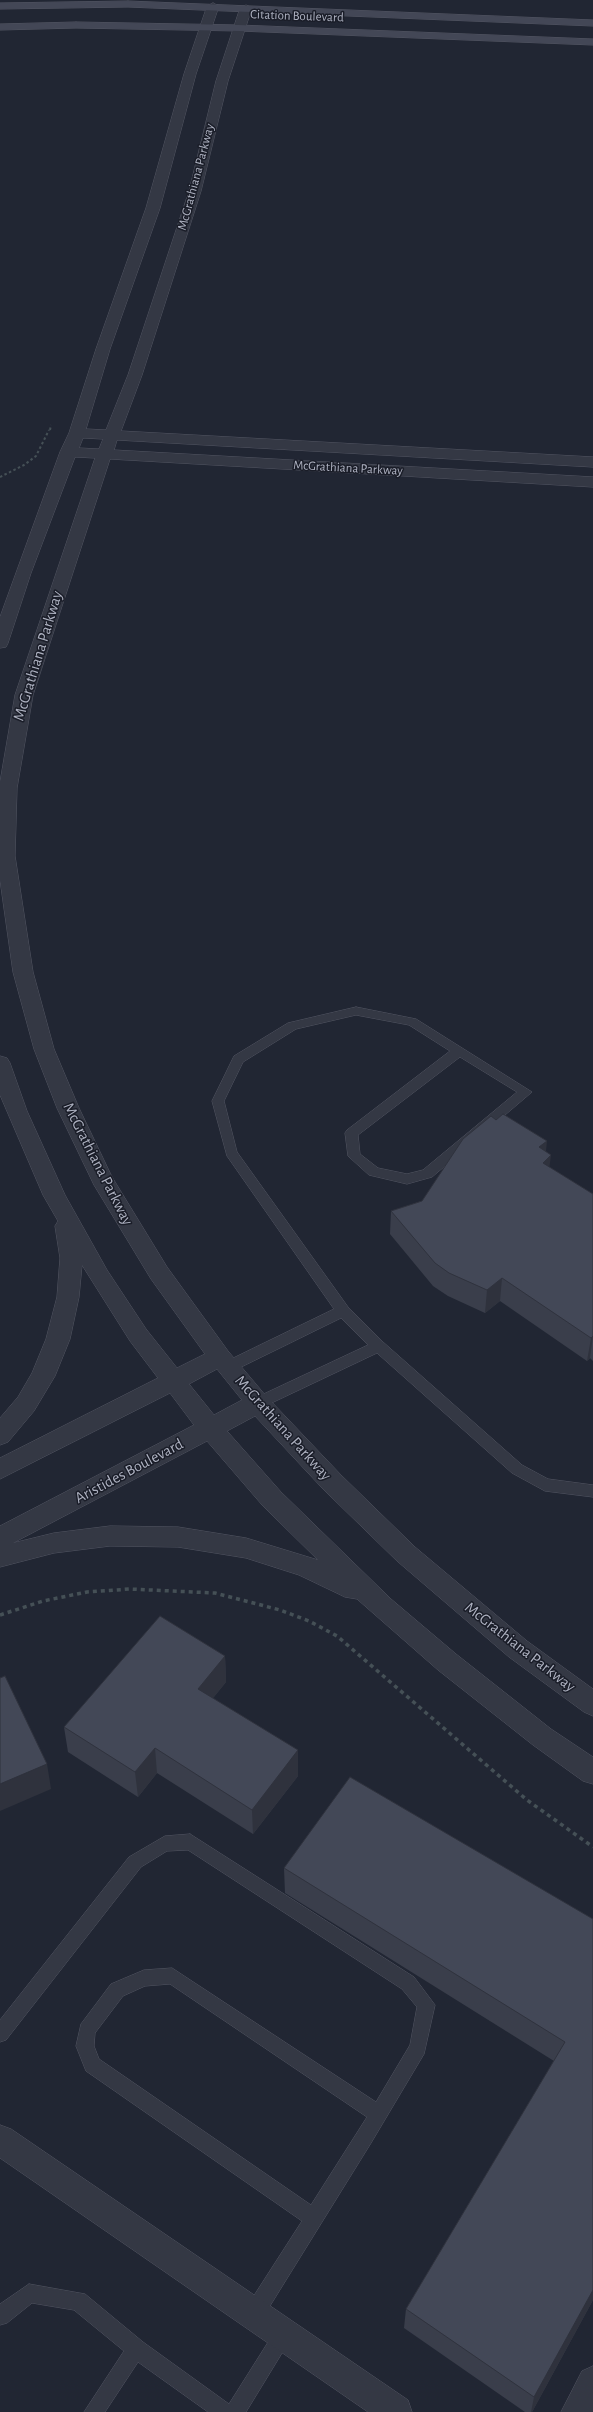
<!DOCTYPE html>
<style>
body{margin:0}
canvas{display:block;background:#212633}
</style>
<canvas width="593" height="2412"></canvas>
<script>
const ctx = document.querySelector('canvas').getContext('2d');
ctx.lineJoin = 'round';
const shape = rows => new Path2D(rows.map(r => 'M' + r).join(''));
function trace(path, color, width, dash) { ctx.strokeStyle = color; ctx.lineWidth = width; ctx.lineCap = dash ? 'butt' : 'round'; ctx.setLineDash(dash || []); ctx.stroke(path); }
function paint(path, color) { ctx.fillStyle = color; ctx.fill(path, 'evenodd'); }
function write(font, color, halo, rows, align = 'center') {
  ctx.font = font + ' "Alegreya Sans",sans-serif'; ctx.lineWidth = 3; ctx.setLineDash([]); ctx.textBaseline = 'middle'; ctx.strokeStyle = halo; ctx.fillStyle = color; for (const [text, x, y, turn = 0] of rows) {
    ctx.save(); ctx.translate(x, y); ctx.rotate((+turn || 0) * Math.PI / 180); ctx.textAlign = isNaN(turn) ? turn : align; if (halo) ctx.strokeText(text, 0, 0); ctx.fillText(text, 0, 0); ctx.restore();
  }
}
const pathFar1 = shape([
 [50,430,51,425],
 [0,477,24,465,36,456,49,430]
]);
const path = shape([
 [0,1615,43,1601,87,1592,130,1589,215,1593,280,1610,309,1621,337,1636,527,1800,593,1847]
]);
const lane = shape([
 [356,1007,416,1019,532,1092,432,1177,407,1184,369,1175,348,1156,345,1133,347,1130,450,1051,409,1025,356,1015,296,1029,243,1062,224,1101,237,1152,348,1307,383,1342,522,1465,548,1479,593,1485,593,1497,545,1491,512,1473,377,1353,263,1407,253,1407,251,1403,253,1399,368,1345,341,1318,233,1371,228,1372,223,1371,221,1367,223,1363,334,1309,227,1156,212,1101,234,1056,288,1023,356,1007],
 [460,1057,517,1092,423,1170,407,1174,378,1168,360,1154,358,1135,460,1057],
 [190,1834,414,1977,435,2005,424,2054,371,2143,260,2322,253,2324,246,2322,244,2315,246,2308,302,2221,86,2071,76,2046,81,2024,111,1984,144,1970,172,1968,376,2102,410,2045,417,2007,402,1989,188,1850,167,1851,141,1867,6,2040,0,2042,0,2020,129,1857,165,1836,190,1834],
 [170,1984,367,2117,311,2205,99,2059,94,2046,95,2033,123,1996,145,1986,170,1984],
 [29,2284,85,2294,143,2342,229,2404,277,2328,284,2326,291,2328,293,2335,246,2412,208,2412,138,2362,105,2412,84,2412,124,2351,74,2310,32,2303,7,2323,0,2325,0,2304,29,2284]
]);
const street = shape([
 [213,3,219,6,196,74,160,208,110,349,86,429,106,430,128,375,189,191,216,81,240,8,246,5,252,8,228,81,201,191,142,375,121,431,593,457,593,467,117,440,114,450,593,477,593,487,110,459,33,695,17,788,15,856,33,972,54,1049,79,1108,112,1177,167,1267,228,1351,266,1396,341,1475,415,1547,527,1641,593,1689,593,1716,584,1712,509,1657,397,1561,323,1489,255,1416,227,1431,281,1492,391,1599,456,1654,551,1729,593,1757,593,1784,583,1781,533,1745,438,1670,357,1599,345,1597,299,1575,246,1558,178,1547,110,1546,54,1553,0,1567,0,1526,194,1425,170,1393,0,1479,0,1458,158,1378,130,1341,82,1265,79,1297,70,1339,55,1376,34,1411,8,1442,0,1445,0,1418,18,1397,32,1373,46,1339,57,1297,60,1258,55,1226,58,1221,43,1195,0,1095,0,1056,7,1058,10,1063,27,1111,65,1195,107,1270,146,1329,177,1368,205,1354,151,1279,94,1185,57,1108,34,1049,13,972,0,880,0,782,15,695,95,458,75,457,31,573,8,643,6,647,0,648,0,617,60,452,69,433,96,349,146,208,184,74,207,6,213,3],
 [83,438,103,439,99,449,79,448,83,438],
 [217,1369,242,1400,214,1415,189,1384,217,1369],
 [207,1441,263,1506,318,1560,246,1538,178,1527,110,1526,54,1533,13,1543,207,1441],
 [0,2125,11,2129,408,2400,412,2412,368,2412,0,2158,0,2125],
 [593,2366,593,2412,561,2412,582,2371,593,2366]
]);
const secondary = shape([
 [128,1,593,20,593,26,128,7,0,9,0,3,128,1],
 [76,22,239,25,593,39,593,45,239,31,76,28,0,30,0,24,76,22]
]);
const wall = shape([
 [546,1152,549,1167,593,1194,593,1361,590,1358,587,1361,500,1301,485,1313,448,1296,433,1286,390,1234,391,1211,422,1201],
 [225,1656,226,1682,213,1698,298,1776,253,1834,157,1773,138,1797,68,1752,64,1727],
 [284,1868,593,1919,593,2300,532,2412,525,2412,404,2328,406,2309,554,2061,285,1893]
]);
const shadedWall = shape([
 [547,1141,545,1161,551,1155,548,1178,543,1166,539,1147],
 [502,1278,500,1301,485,1313,487,1290],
 [593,1336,590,1358,587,1361,591,1338],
 [225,1656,226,1682,200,1714,198,1689],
 [155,1748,157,1773,138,1797,135,1772],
 [298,1750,298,1776,253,1834,252,1810],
 [47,1764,51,1789,0,1811,0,1784],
 [593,2290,593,2300,532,2412,531,2412,534,2397]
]);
const building = shape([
 [503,1114,547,1141,539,1147,551,1155,543,1163,593,1194,593,1336,591,1338,502,1278,487,1290,449,1273,435,1263,391,1211,422,1201,463,1139,491,1116,496,1120,503,1114],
 [160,1616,225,1656,198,1689,298,1750,252,1810,155,1748,135,1772,64,1727,160,1616],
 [5,1676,47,1764,0,1784,0,1678,5,1676],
 [350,1777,593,1919,593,2290,534,2397,406,2309,565,2042,284,1868,350,1777]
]);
const farStreetnames = [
 ["Citation Boulevard",297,16,2],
 ["McGrathiana Parkway",196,177,-75],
 ["McGrathiana Parkway",348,468,3]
];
const streetNames = [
 ["McGrathiana Parkway",38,656,-73],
 ["McGrathiana Parkway",98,1164,63],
 ["McGrathiana Parkway",283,1428,48],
 ["Aristides Boulevard",129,1471,-28],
 ["McGrathiana Parkway",520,1647,38]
];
trace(lane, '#525562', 1);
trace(street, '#525562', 1);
trace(secondary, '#525562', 1);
trace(pathFar1, '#455056', 2, [2.5, 2.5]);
trace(path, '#455056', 3.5, [4, 4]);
paint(lane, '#343844');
paint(street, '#343844');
paint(secondary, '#434756');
paint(wall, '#3a3e4b');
paint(shadedWall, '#2f323d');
paint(building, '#434857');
trace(building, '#2f323d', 1);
write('13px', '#aeb2c1', '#1a1d28', farStreetnames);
write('16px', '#aeb2c1', '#1a1d28', streetNames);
</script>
